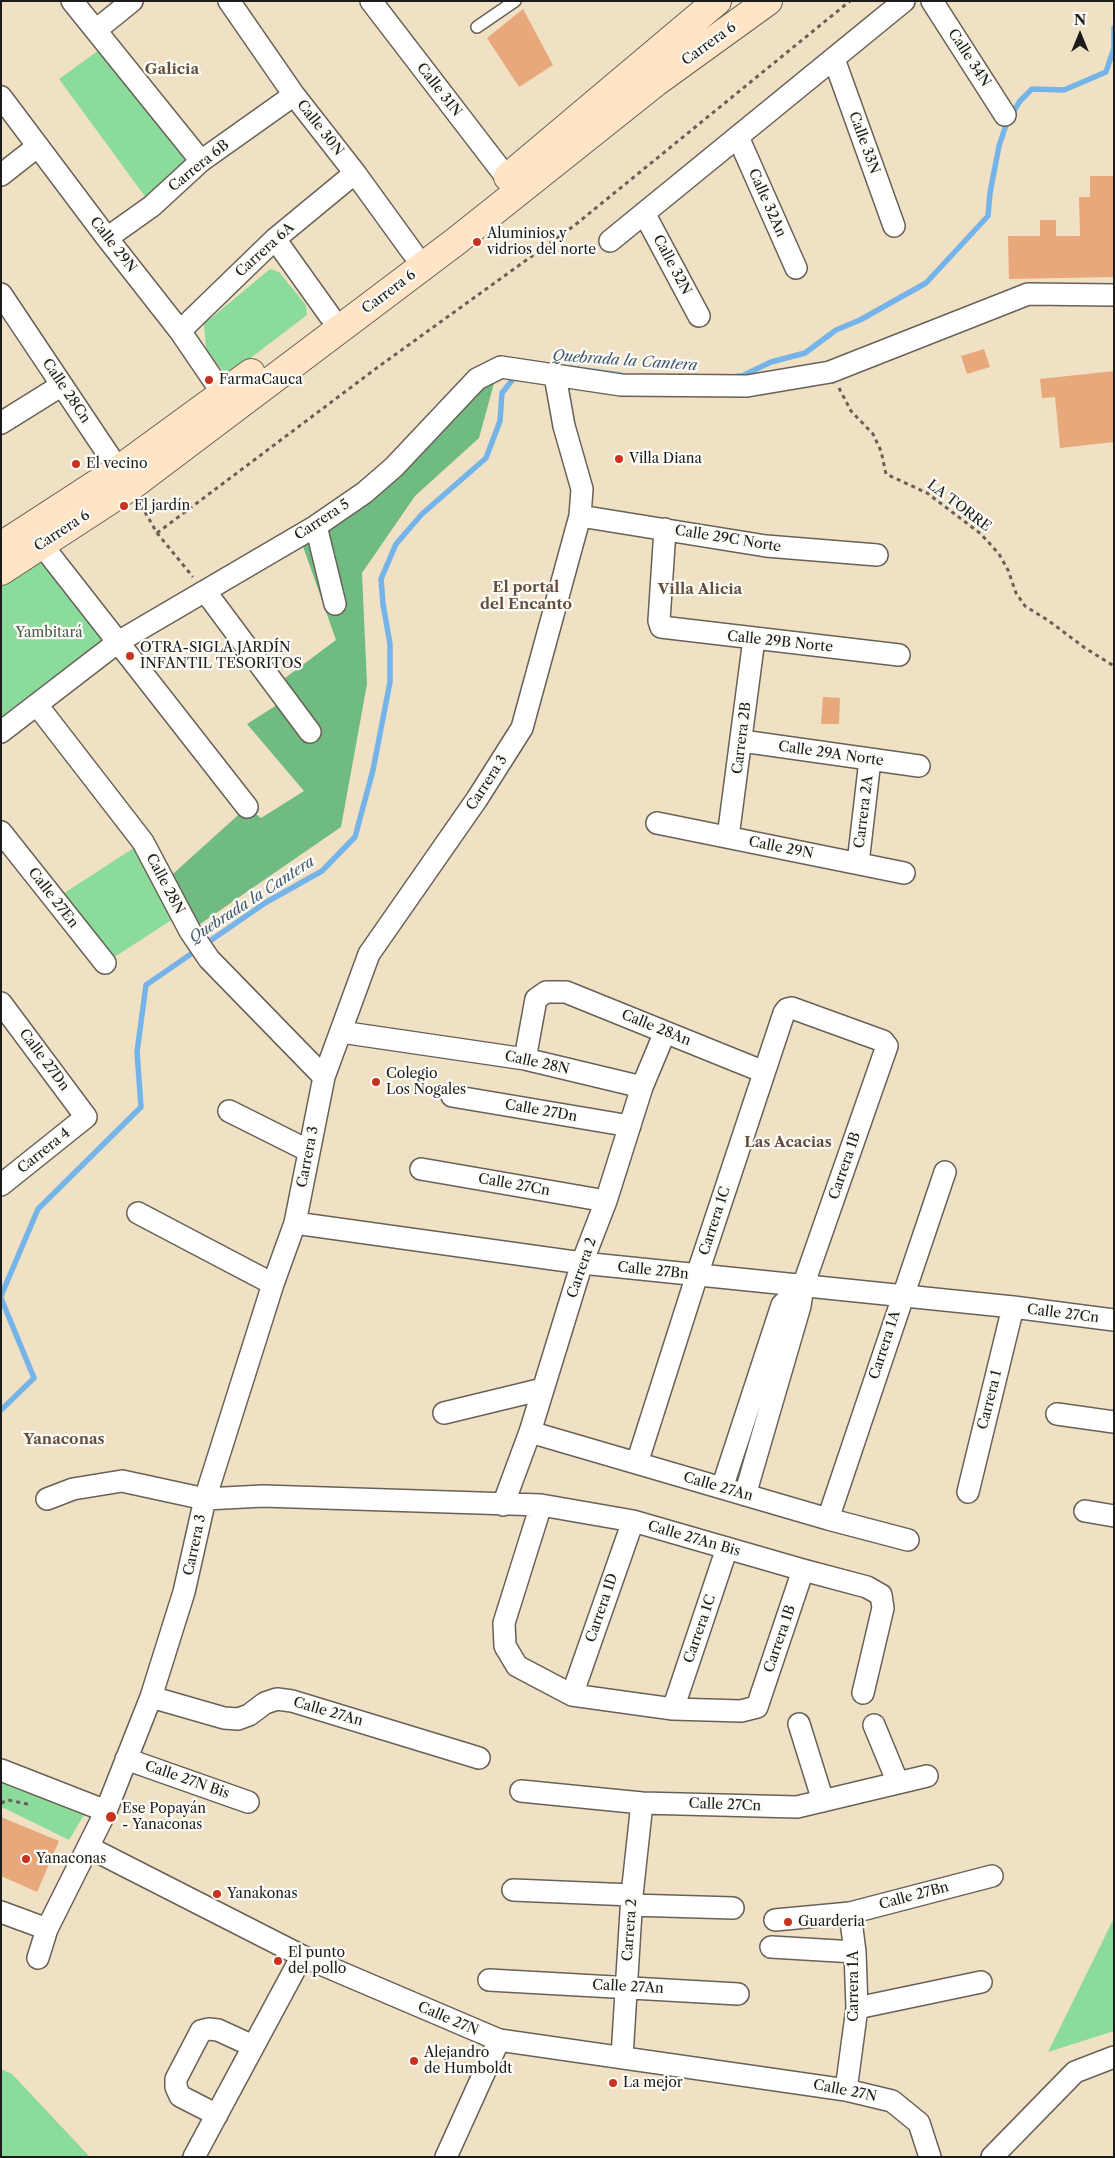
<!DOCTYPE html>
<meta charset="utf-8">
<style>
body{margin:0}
#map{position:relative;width:1115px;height:2158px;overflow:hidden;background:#f1e1c4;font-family:"Libre Caslon Text",serif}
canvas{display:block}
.frame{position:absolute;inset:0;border:2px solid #1c1c1c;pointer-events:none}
.north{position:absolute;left:1055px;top:10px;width:50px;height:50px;-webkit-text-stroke:4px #fdfcf7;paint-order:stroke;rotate:0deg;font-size:14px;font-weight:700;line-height:20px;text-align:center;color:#1c1c1c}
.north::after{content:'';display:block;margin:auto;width:18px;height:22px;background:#1c1c1c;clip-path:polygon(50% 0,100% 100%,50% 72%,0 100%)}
</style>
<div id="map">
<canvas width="1115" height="2158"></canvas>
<div class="frame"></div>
<div class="north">N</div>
</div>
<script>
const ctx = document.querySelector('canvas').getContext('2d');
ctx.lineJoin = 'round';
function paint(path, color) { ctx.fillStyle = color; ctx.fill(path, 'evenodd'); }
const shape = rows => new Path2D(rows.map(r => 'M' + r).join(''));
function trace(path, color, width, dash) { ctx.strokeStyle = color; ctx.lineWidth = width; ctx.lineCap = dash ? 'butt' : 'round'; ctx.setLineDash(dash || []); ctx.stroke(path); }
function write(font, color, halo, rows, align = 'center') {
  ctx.font = font + ' "Libre Caslon Text",serif'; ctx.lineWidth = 4.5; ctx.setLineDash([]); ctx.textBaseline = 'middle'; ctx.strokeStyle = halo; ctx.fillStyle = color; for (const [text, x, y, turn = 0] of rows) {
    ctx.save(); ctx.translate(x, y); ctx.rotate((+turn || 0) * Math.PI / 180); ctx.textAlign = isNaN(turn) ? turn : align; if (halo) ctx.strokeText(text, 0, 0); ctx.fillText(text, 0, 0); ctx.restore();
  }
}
const green = shape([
 [109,43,201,161,152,206,59,79],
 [270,269,279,272,306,305,307,315,227,376,206,350,204,324],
 [42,545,118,642,1,728,1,571],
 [143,842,181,914,105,963,55,899],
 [1,1782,84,1815,69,1840,4,1808,1,1809],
 [1114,1918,1114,2031,1048,2052],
 [1,2069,12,2074,90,2157,1,2157]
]);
const forest = shape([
 [496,376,479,438,415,496,362,573,367,684,341,827,190,931,164,882,247,807,261,818,304,791,247,724,286,699,281,681,336,640,300,538]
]);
const stream = shape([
 [571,368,621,375],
 [738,376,742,376,771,362,805,353,836,330,860,320,926,283,988,216,990,193,999,146,1007,122,1020,101,1032,89,1064,90,1106,72,1114,48,1114,28],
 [1,1296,38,1209,141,1107,137,1052,146,985,265,903,322,871,355,837,373,770,390,682,390,644,383,604,381,579,396,544,422,514,486,458,500,421,502,393,517,374],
 [1,1298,34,1378,1,1410]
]);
const building = shape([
 [523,9,553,65,519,87,487,38],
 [1090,176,1114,176,1114,277,1009,279,1008,236,1040,236,1040,220,1056,220,1056,236,1080,236,1079,197,1090,197],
 [984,349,990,367,967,374,961,356],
 [1114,371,1114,442,1060,448,1055,397,1042,398,1040,379],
 [823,697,840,698,839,724,821,724],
 [1,1817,59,1841,37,1892,1,1876]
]);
const path = shape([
 [839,388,851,411,873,434,881,451,886,474,927,493,981,534,999,554,1008,570,1016,593,1025,606,1049,621,1085,648,1114,666],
 [141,505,157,533,193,577],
 [157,533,378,367,575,225,850,1],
 [1,1803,8,1800,32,1805]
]);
const service = shape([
 [477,27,515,1]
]);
const minor = shape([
 [72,1,201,161],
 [229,1,294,95,355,173,413,253],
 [371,1,507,178],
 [932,1,1005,115],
 [96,30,132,1],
 [834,59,894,226],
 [1,97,107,238,180,331,223,394],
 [738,137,796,268],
 [1,175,38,146],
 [644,213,699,316],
 [107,238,152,206,201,161,294,95],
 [275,239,330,316],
 [610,241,904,1],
 [1,294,126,481],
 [180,331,275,239,355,173],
 [1,423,62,385],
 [580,516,766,546,877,555],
 [316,526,335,604],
 [665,529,659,621,661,627,899,655],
 [42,545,247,807],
 [205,591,310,732],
 [37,705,143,842,190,931,209,959,324,1077],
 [1,732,118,642,316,526,364,493,394,467,477,379,501,367,621,385,747,386,830,372,1028,294,1114,295],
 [742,741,919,766],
 [657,823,904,873],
 [1,832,105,963],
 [728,837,754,639],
 [858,863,870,760],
 [1,1003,86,1117,1,1185],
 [341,1032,525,1059,642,1087],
 [525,1059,536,999,546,992,566,992,764,1072],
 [452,1096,630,1126],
 [229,1111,309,1151],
 [421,1169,606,1201],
 [138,1213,273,1284],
 [295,1223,582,1263,1013,1307,1114,1320],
 [444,1413,543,1389],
 [1057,1414,1114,1422],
 [530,1432,828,1519,908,1540],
 [637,1463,697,1275,784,1013,787,1009,792,1008,883,1041,887,1046,803,1286,800,1306,745,1495],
 [722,1488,782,1305,803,1286],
 [968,1492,1013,1307],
 [47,1499,73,1489,122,1481,205,1499,263,1496,541,1505,633,1521,803,1570,867,1587,881,1595,883,1608,863,1693],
 [503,1505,530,1432,582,1263,606,1201,642,1087,665,1032],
 [541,1505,504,1623,505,1646,517,1666,572,1695,673,1709,741,1711,757,1707,803,1570],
 [1085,1511,1114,1516],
 [828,1519,945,1172],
 [572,1695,633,1521],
 [151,1697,224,1718,238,1719,249,1715,265,1703,277,1699,292,1701,479,1758],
 [673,1709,727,1548],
 [799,1724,823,1801],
 [874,1725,898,1783],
 [126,1759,248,1802],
 [1,1770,106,1811],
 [521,1791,642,1803,797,1807,927,1776],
 [88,1847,302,1956,499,2040,846,2090,892,2101,919,2123,930,2157],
 [513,1890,632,1895],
 [631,1905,733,1908],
 [1,1912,47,1929],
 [775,1920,850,1913,992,1876],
 [771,1947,855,1952],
 [38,1958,47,1929,106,1811,151,1697,184,1592,205,1499,273,1284,295,1223,324,1077,369,954,477,799,522,728,580,516,582,489,564,426,555,376],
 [489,1980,738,1994],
 [857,2008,981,1982],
 [622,2057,632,1895,642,1803],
 [846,2090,857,2008,855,1952,850,1913],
 [217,2115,180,2096,176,2087,176,2079,201,2031,209,2029,218,2030,253,2046],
 [194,2157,302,1956],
 [446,2157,499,2040],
 [992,2157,1075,2072,1114,2057]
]);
const secondary = shape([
 [508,177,717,1],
 [1,546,118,470,251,373],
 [1,571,130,487,455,242,656,82,768,1]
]);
const markers = [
 [477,242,5,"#c8321e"],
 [209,380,5,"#c8321e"],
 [619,459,5,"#c8321e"],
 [76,464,5,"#c8321e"],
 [124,506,5,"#c8321e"],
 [130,656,5,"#c8321e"],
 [376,1082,5,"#c8321e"],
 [111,1817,6,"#c8321e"],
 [26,1859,5,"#c8321e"],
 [217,1894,5,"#c8321e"],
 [788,1922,5,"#c8321e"],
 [278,1961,5,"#c8321e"],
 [414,2061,5,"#c8321e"],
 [613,2083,5,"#c8321e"]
];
const streetNames = [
 ["Carrera 6",709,44,-36],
 ["Calle 34N",969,58,57],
 ["Calle 31N",439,90,52],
 ["Calle 30N",320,128,52],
 ["Calle 33N",864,143,70],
 ["Carrera 6B",199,166,-39],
 ["Calle 32An",767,203,66],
 ["Calle 29N",113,245,52],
 ["Carrera 6A",265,250,-42],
 ["Calle 32N",672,265,62],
 ["Carrera 6",389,292,-37],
 ["Calle 28Cn",66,391,56],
 ["LA TORRE",959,506,37],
 ["Carrera 5",322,520,-33],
 ["Carrera 6",62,531,-33],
 ["Calle 29C Norte",728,539,9],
 ["Calle 29B Norte",780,642,6],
 ["Carrera 2B",742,738,-83],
 ["Calle 29A Norte",831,754,8],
 ["Carrera 3",487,783,-57],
 ["Carrera 2A",864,812,-83],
 ["Calle 29N",781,848,11],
 ["Calle 28N",165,884,62],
 ["Calle 27En",53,898,52],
 ["Calle 28An",656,1028,22],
 ["Calle 27Dn",44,1060,53],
 ["Calle 28N",537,1063,12],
 ["Calle 27Dn",541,1111,10],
 ["Carrera 4",44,1151,-39],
 ["Carrera 3",308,1157,-79],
 ["Carrera 1B",845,1166,-71],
 ["Calle 27Cn",514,1185,10],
 ["Carrera 1C",715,1221,-72],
 ["Carrera 2",582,1268,-71],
 ["Calle 27Bn",653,1271,6],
 ["Calle 27Cn",1063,1314,7],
 ["Carrera 1A",885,1345,-72],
 ["Carrera 1",990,1400,-76],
 ["Calle 27An",718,1487,16],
 ["Calle 27An Bis",694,1539,16],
 ["Carrera 3",195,1545,-78],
 ["Carrera 1D",602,1608,-71],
 ["Carrera 1C",700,1629,-71],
 ["Carrera 1B",780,1639,-71],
 ["Calle 27An",328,1712,16],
 ["Calle 27N Bis",187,1780,19],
 ["Calle 27Cn",725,1805,2],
 ["Calle 27Bn",914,1896,-15],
 ["Carrera 2",630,1930,-86],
 ["Carrera 1A",854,1986,-90],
 ["Calle 27An",628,1987,3],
 ["Calle 27N",448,2019,23],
 ["Calle 27N",845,2091,11]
];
const poiNames = [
 ["Aluminios y",487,234],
 ["vidrios del norte",487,250],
 ["FarmaCauca",219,380],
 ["Villa Diana",629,459],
 ["El vecino",86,464],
 ["El jardín",134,506],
 ["OTRA-SIGLA JARDÍN",140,648],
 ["INFANTIL TESORITOS",140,664],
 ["Colegio",386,1074],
 ["Los Nogales",386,1090],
 ["Ese Popayán",122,1809],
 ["- Yanaconas",122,1825],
 ["Yanaconas",36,1859],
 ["Yanakonas",227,1894],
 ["Guarderia",798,1922],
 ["El punto",288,1953],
 ["del pollo",288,1969],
 ["Alejandro",424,2053],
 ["de Humboldt",424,2069],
 ["La mejor",623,2083]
];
const parkNames = [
 ["Yambitará",49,633]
];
const neighbourhoodNames = [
 ["Galicia",172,70],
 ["El portal",526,588],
 ["del Encanto",526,605],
 ["Villa Alicia",700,590],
 ["Las Acacias",788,1143],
 ["Yanaconas",64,1440]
];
const waterNames = [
 ["Quebrada la Cantera",625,361,4],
 ["Quebrada la Cantera",252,900,-33]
];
paint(green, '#8bdb9a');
paint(forest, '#70bb82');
trace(stream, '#75b4e9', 5.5);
paint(building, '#e7a87b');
trace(service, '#676157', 14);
trace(minor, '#676157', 24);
trace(secondary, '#676157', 30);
trace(path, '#676157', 3, [4, 4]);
trace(service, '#fff', 11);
trace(minor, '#fff', 21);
trace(secondary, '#ffe4c6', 28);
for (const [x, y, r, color] of markers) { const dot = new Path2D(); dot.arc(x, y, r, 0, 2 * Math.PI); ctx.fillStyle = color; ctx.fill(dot); trace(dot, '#fdfcf7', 2); }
write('14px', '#1c1c1c', '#fdfcf7', streetNames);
write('14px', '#1c1c1c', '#fdfcf7', poiNames, 'left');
write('14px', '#435f48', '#fdfcf7', parkNames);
write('bold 15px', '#634d3d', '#fdfcf7', neighbourhoodNames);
write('italic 15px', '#40596e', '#fdfcf7', waterNames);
</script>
